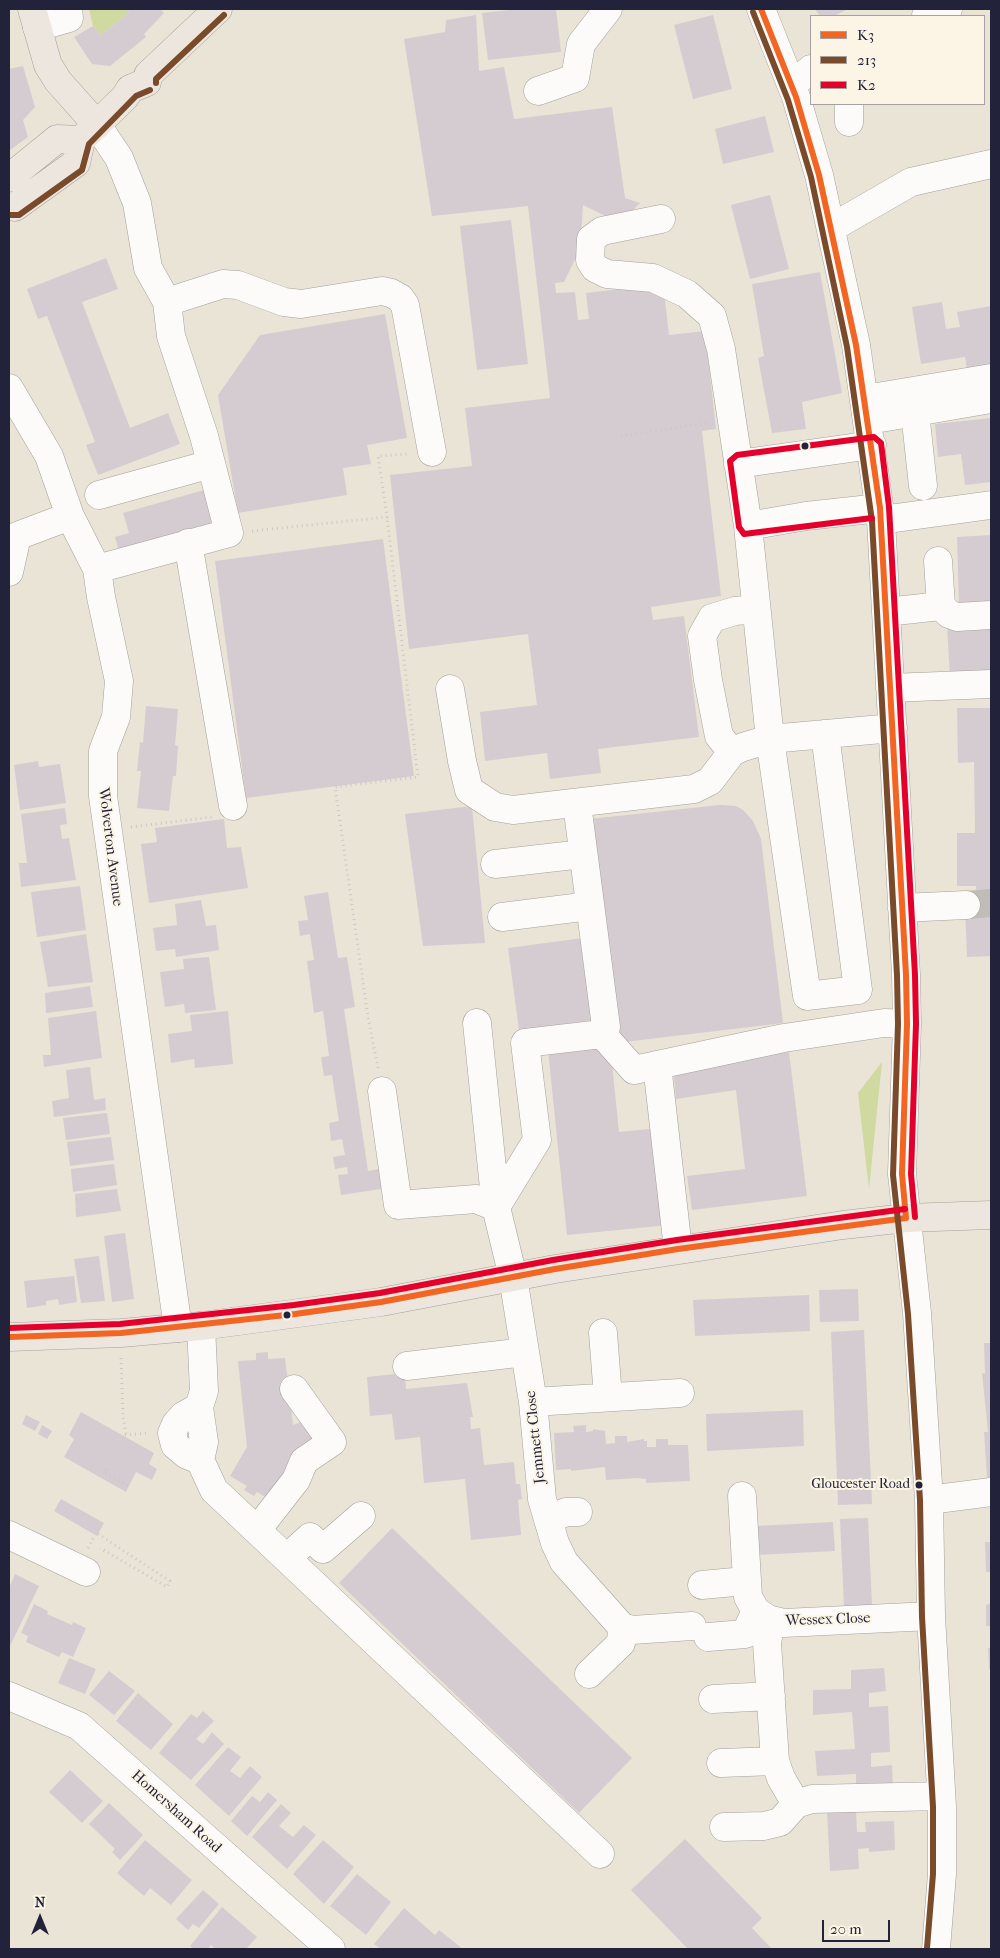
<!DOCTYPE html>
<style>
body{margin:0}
#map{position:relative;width:1000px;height:1958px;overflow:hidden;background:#e9e4d5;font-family:"IM FELL French Canon",serif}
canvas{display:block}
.frame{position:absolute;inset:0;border:10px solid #22223b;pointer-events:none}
.legend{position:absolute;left:810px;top:15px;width:175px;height:90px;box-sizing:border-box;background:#fcf5e5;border:1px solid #a5a1a1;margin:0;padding:6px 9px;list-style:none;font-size:15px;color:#22223b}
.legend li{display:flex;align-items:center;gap:10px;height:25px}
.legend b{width:25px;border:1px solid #a5a1a1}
.north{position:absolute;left:15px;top:1893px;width:50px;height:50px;-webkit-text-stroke:4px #fcf5e5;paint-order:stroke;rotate:0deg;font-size:14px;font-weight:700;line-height:20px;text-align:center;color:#22223b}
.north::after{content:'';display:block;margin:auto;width:18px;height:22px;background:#22223b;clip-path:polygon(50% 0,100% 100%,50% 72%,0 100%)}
.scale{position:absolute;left:822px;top:1920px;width:68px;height:22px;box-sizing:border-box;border:2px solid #22223b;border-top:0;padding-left:6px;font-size:15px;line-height:18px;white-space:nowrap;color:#22223b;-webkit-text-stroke:4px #fcf5e5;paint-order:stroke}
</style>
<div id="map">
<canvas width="1000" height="1958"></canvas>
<div class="frame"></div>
<ul class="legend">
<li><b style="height:6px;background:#f26522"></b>K3</li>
<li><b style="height:6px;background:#7a4b2a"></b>213</li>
<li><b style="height:6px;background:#e4002b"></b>K2</li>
</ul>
<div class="north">N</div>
<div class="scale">20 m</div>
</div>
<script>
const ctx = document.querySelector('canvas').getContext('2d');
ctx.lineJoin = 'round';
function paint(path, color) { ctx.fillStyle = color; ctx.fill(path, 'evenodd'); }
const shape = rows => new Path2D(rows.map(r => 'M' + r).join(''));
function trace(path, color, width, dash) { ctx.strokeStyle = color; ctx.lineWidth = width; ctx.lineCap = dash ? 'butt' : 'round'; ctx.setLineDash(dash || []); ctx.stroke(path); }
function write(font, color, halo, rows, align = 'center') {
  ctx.font = font + ' "IM FELL French Canon",serif'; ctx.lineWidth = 4; ctx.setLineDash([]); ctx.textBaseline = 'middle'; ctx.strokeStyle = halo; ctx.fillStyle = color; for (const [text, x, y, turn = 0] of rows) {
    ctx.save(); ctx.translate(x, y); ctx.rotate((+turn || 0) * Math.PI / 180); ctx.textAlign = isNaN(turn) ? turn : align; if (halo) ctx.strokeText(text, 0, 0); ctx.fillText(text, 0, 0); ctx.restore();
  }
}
const green = shape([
 [89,9,126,9,129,12,101,35,93,26],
 [882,1062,869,1189,858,1093]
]);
const building = shape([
 [126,9,160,9,164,13,144,34,146,37,110,66,92,64,74,37,93,26,101,35,129,12],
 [519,9,556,9,561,52,488,60,482,13],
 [815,9,848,9,834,16,820,16],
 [476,15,479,71,504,67,514,119,612,107,625,198,640,203,620,223,583,205,580,249,564,282,555,283,556,293,575,292,578,320,589,319,586,293,663,284,669,335,705,331,716,429,702,431,721,596,651,607,653,620,684,616,699,737,598,749,601,773,550,779,547,753,485,761,480,712,537,705,528,634,409,649,390,475,472,466,465,408,550,398,528,206,432,216,404,39,445,32,446,20],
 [713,15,732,89,693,99,674,25],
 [23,66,35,107,23,120,28,137,10,150,9,69],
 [765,116,774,152,723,164,715,129],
 [770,195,789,269,750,279,731,205],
 [511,220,528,364,477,370,460,226],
 [106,258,118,289,82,302,130,428,168,413,180,444,98,475,86,445,95,442,47,316,38,319,27,289],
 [820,272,842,393,802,402,806,429,772,433,758,358,764,356,752,284],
 [942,302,946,329,960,327,957,312,991,306,991,365,967,369,965,357,921,364,912,307],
 [385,314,407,438,367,445,371,464,343,468,347,495,238,513,218,395,260,335],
 [991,418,991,482,965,485,961,454,938,457,935,424],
 [204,490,215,528,120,555,115,537,129,533,123,513],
 [991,535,991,604,959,605,957,537],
 [383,539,414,776,246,798,215,561],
 [991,622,991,676,950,678,947,625],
 [146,706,178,709,175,745,178,746,176,776,173,776,169,811,137,808,141,771,137,771,140,742,143,743],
 [957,708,991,708,991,891,976,891,976,886,957,886,957,833,975,833,974,762,958,763],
 [38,761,39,767,60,764,66,803,20,810,14,765],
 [720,805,736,806,743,810,753,821,761,839,783,1023,616,1043,589,819],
 [472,806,485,943,423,946,405,814],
 [65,808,67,824,60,825,62,839,69,838,76,880,21,887,19,863,27,863,21,814],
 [224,819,227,848,241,847,248,888,149,903,141,844,157,842,155,828],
 [80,886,86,930,37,937,31,892],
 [328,892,338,958,347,957,355,1007,344,1009,368,1171,385,1168,388,1188,341,1195,338,1175,348,1174,347,1167,335,1169,333,1157,345,1155,342,1139,331,1141,329,1123,339,1121,332,1075,324,1076,321,1057,329,1056,323,1011,314,1013,307,961,314,960,310,934,300,936,298,921,308,920,304,896],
 [201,900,206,926,216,925,219,950,176,957,175,949,156,951,153,928,177,925,175,904],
 [991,906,991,956,967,957,965,907],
 [86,934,93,982,48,987,40,942],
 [583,938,594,1020,519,1030,508,948],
 [209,957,216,1010,185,1013,184,1004,165,1007,160,972,184,969,183,959],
 [90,986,93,1007,46,1013,45,993],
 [96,1011,102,1058,44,1067,43,1055,51,1055,48,1018],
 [228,1011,233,1064,195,1068,194,1059,171,1063,168,1034,192,1031,190,1015],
 [610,1044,619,1132,659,1128,669,1225,567,1235,548,1050],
 [789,1052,807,1196,692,1210,687,1176,745,1169,736,1090,676,1099,673,1066],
 [90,1067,94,1100,105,1098,106,1110,54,1117,52,1101,69,1098,66,1070],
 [107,1113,110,1134,66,1140,63,1118],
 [111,1137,114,1160,70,1166,67,1142],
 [114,1164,117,1185,73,1192,71,1169],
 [117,1189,121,1211,76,1217,75,1194],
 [125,1233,134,1299,112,1302,104,1236],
 [99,1256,105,1301,81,1303,74,1259],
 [74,1276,77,1302,59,1305,58,1299,46,1301,46,1305,27,1308,24,1281],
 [858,1289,859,1321,820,1322,819,1290],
 [809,1295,810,1331,695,1336,693,1300],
 [864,1330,872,1504,838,1505,831,1332],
 [984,1343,991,1343,991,1477,987,1477,984,1432,988,1432,982,1373,985,1374],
 [268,1352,268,1359,285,1358,293,1425,303,1421,320,1442,295,1455,270,1500,257,1492,254,1496,244,1490,247,1486,230,1476,247,1447,238,1361,256,1360,256,1353],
 [405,1373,406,1389,467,1383,473,1417,470,1417,471,1429,480,1428,484,1465,514,1462,516,1484,520,1484,522,1499,518,1500,521,1535,471,1540,465,1479,424,1483,420,1437,395,1440,392,1414,370,1416,367,1377],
 [803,1410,804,1446,707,1451,706,1414],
 [81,1412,154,1453,149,1464,157,1469,152,1480,136,1472,126,1492,64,1457,74,1439,69,1435],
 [26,1415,40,1422,35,1431,22,1424],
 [42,1425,52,1431,47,1439,38,1434],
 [586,1425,586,1432,593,1431,593,1429,605,1431,606,1444,615,1443,615,1436,627,1436,627,1442,644,1439,644,1441,647,1441,647,1447,656,1447,656,1439,668,1439,668,1445,688,1445,690,1481,646,1483,646,1479,638,1478,606,1480,605,1467,571,1471,571,1469,556,1470,554,1433,574,1432,573,1426],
 [61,1499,104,1523,97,1536,54,1511],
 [868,1518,872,1605,844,1607,840,1519],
 [833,1522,835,1551,756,1555,755,1526],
 [392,1528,632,1758,579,1813,339,1583],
 [985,1542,991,1542,991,1572,986,1572],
 [15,1574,39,1586,9,1648,9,1588],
 [991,1603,991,1626,986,1626,986,1605],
 [34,1604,48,1611,47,1614,72,1625,73,1622,86,1628,73,1657,62,1652,59,1657,26,1642,28,1636,21,1633],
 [988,1648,991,1648,991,1669,989,1669],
 [69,1658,96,1669,85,1694,58,1683],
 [884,1668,886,1691,869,1693,869,1707,888,1706,890,1752,871,1753,871,1767,892,1765,893,1788,856,1790,856,1774,817,1776,815,1751,855,1749,852,1712,813,1715,813,1690,851,1689,851,1670],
 [109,1671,135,1691,114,1715,89,1695],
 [138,1693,173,1724,151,1750,116,1721],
 [203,1711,214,1721,196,1739,203,1744,212,1732,224,1744,191,1780,159,1753,191,1714,197,1718],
 [228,1747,241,1757,230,1771,240,1778,250,1766,262,1777,229,1816,195,1785],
 [70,1770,103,1801,82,1823,49,1792],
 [268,1792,277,1800,247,1836,231,1821,252,1796,260,1802],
 [109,1803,143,1835,120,1860,112,1852,115,1849,89,1824],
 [281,1804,291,1813,279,1826,293,1837,304,1825,316,1835,287,1869,252,1837],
 [856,1810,857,1832,866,1832,865,1822,894,1821,895,1850,869,1852,869,1848,858,1849,859,1869,830,1871,827,1811],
 [685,1839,762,1918,752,1928,772,1949,688,1949,631,1890],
 [145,1840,192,1880,171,1905,150,1888,144,1896,117,1873],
 [323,1840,354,1867,324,1904,293,1874],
 [357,1874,391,1902,366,1935,330,1906],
 [203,1890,219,1904,199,1928,193,1924,188,1930,176,1919],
 [222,1907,257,1937,246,1949,215,1949,211,1945,208,1949,194,1949,190,1946],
 [404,1908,435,1935,439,1930,463,1949,381,1949,374,1944]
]);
const minorTunnel = shape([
 [966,905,991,903]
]);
const path = shape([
 [621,436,707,423],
 [252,531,387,517,378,456,407,454],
 [131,827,212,817],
 [378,1068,368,1017,335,787,418,777,387,517],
 [121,1358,123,1416,126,1434],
 [125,1435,149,1433],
 [106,1469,104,1472,130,1487],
 [98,1534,170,1581,167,1587,100,1548],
 [88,1548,95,1535]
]);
const minor = shape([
 [761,9,796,97,819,175,856,345,881,520,906,975,907,1024,902,1174,917,1313,929,1500,931,1616,942,1807,942,1874,936,1949],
 [926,16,948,9],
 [37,27,69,18,68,9],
 [792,85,811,69],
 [538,91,575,78,581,44,608,9],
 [849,122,849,104],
 [97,125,119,158,137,203,148,268,167,302,171,336,204,436,229,533,97,569],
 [661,219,602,231,591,239,590,260,595,268,607,274,653,278,687,294,712,316,721,349,748,526,770,739,807,996,858,990,825,734],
 [831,228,911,182,991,164],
 [167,302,223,284,238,285,284,302,301,304,382,291,391,293,400,298,405,305,432,452],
 [9,388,49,456,70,516,97,569,101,597,119,681,116,717,103,751,103,796,178,1328],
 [865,399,991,378],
 [915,412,923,486],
 [869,420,991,399],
 [738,464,872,445],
 [99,495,211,464],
 [881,520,991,505],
 [748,526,806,516,880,508],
 [188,543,233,806],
 [9,572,17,536,70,516],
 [941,606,949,614,957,617,991,615],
 [886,612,941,606,938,561],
 [890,688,991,684],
 [450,689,462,761,469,790,495,807,513,810,694,789,710,781,732,752,743,747,770,739,893,728],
 [732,752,719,736,708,680,702,636,712,618,735,611,756,609],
 [495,864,583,854],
 [902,908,966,905],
 [502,917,590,906],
 [477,1023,496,1207,513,1277,533,1402,542,1499,555,1543,564,1562,622,1627,632,1630,692,1626],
 [602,1034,634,1070,784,1038,884,1023,907,1024],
 [657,1065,678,1249],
 [382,1091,398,1205,476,1199,496,1207,537,1140,525,1043,602,1034,606,1027,577,804],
 [201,1326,204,1391,199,1407,204,1442,200,1460,214,1490,600,1854],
 [603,1333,608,1397],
 [407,1366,525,1352],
 [533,1402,680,1393],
 [199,1407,183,1416,176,1424,172,1433,175,1445,187,1455,200,1460],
 [742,1496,748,1597,756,1611,768,1619,784,1623,931,1616],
 [929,1500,991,1492],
 [548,1520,566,1512,578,1512],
 [257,1530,296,1480,304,1461,332,1442,294,1389],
 [9,1535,86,1572],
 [287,1558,310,1537,323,1549,361,1516],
 [702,1585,745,1581],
 [771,1620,767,1643,775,1761,781,1778,796,1804],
 [708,1637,745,1634,756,1611],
 [589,1674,621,1643,622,1627],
 [9,1696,79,1726,331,1949],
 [713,1699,771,1696],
 [721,1763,775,1761],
 [724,1827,764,1826,780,1822,796,1804,812,1799,941,1796]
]);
const major = shape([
 [32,9,48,65,58,81,97,125],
 [9,178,57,139,81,140],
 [9,206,15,207,76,163,81,140,125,97,130,89,147,82,148,75,218,9],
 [9,1337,121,1333,201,1326,381,1302,555,1269,843,1225,906,1218,991,1215]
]);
const bus1 = shape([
 [761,9,796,97,819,175,856,345,880,508,906,975,907,1024,902,1174,906,1218],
 [9,1337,121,1333,295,1314,381,1302,555,1269,678,1249,906,1218]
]);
const bus2 = shape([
 [753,12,788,100,811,177,847,347,872,521,897,975,898,1024,893,1175,908,1314,920,1500,922,1617,933,1807,933,1874,927,1948],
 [156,83,156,79,224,15],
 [9,215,19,215,82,170,89,144,136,96,150,90]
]);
const bus3 = shape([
 [889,507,915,975,916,1024,911,1174,915,1217],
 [872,518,744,534,739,527,730,461,737,455,874,437,881,443,889,507],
 [9,1328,120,1324,294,1305,380,1293,553,1260,677,1240,905,1209]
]);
const markers = [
 [805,446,4.5,"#22223b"],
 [287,1315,4.5,"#22223b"],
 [919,1485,4.5,"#22223b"]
];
const busNames = [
 ["Gloucester Road",910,1485]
];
const streetNames = [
 ["Wolverton Avenue",110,847,83],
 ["Jemmett Close",536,1437,-96],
 ["Wessex Close",828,1620,-2],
 ["Homersham Road",176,1812,42]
];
paint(green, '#d0d9a0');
paint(building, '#d5ccd1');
trace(minorTunnel, '#c1bdb6', 28, [28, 14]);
trace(minor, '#a3a09b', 29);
trace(major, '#a3a09b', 29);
trace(path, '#c9c8c7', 3, [1, 4]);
trace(minor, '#fcfbf9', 28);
trace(major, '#ede6de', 28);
trace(bus1, '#f26522', 6);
trace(bus2, '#7a4b2a', 6);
trace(bus3, '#e4002b', 6);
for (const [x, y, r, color] of markers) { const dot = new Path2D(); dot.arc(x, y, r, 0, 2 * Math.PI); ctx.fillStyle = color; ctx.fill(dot); trace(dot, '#fcf5e5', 2); }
write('14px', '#22223b', '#fcf5e5', busNames, 'right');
write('15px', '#22223b', '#fcf5e5', streetNames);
</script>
